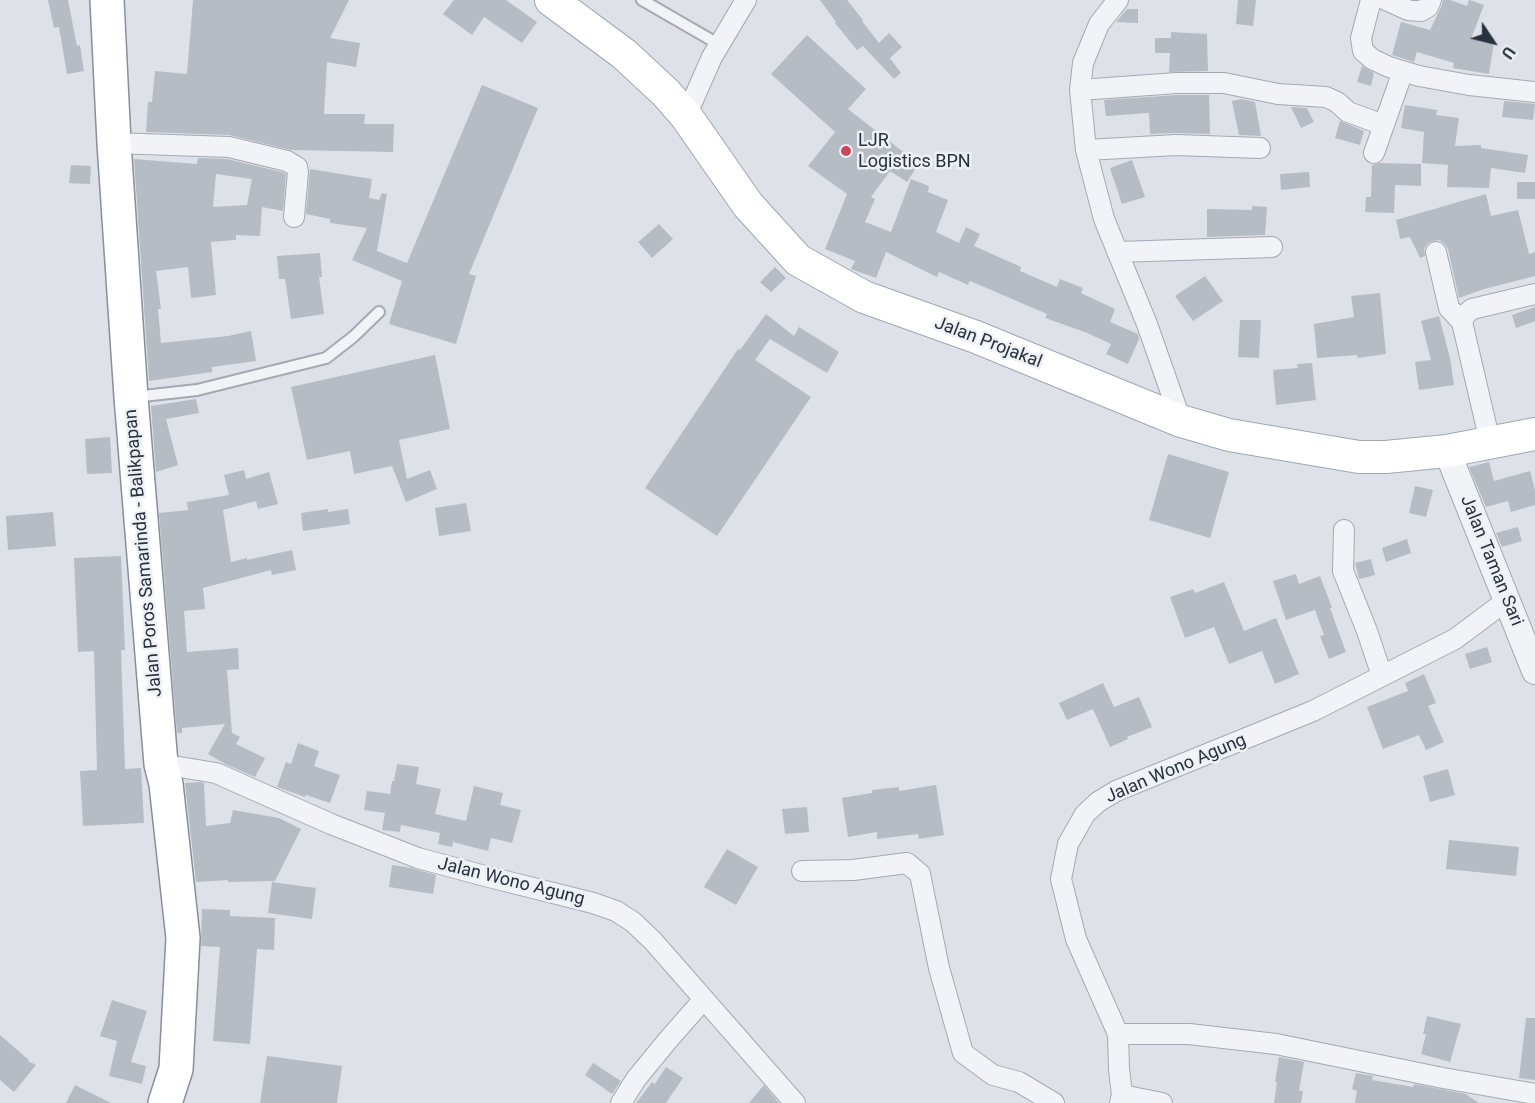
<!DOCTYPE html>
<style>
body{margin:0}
#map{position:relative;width:1535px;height:1103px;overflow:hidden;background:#dee2e8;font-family:Roboto,sans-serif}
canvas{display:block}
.north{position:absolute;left:1463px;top:12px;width:60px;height:60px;-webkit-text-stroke:4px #eef1f5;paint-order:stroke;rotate:125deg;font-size:16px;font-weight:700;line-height:24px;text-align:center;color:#28313e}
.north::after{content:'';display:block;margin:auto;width:21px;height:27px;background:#28313e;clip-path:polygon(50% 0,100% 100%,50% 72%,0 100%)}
</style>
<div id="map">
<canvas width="1535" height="1103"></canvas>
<div class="north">U</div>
</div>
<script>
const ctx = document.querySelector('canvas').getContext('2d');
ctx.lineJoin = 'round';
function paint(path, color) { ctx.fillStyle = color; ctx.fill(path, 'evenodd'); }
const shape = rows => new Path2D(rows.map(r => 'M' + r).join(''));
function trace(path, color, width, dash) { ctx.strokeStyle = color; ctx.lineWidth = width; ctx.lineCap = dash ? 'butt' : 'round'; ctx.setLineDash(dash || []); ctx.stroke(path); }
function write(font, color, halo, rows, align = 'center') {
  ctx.font = font + ' Roboto,sans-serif'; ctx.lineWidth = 5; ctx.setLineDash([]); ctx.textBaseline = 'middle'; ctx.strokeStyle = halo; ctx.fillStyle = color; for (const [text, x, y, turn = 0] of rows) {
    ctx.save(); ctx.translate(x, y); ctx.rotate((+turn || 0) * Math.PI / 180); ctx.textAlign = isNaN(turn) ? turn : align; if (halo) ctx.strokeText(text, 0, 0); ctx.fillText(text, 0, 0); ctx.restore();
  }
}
const building = shape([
 [48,0,68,0,77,46,80,45,84,71,67,74,59,27,54,28],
 [193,0,349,0,330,38,360,43,356,67,327,62,324,114,365,114,364,124,394,124,393,152,291,150,229,135,146,132,148,102,152,102,155,71,187,74],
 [454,0,506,0,537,22,522,43,484,17,472,35,443,14],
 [820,0,847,0,863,20,862,21,879,43,889,33,902,47,890,58,901,73,894,79,863,46,857,50,835,23,836,22],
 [1238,0,1256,0,1253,26,1236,24],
 [1443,0,1450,0,1467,6,1469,0,1470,0,1484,5,1471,39,1494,42,1489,74,1453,68,1454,63,1417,52,1414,62,1392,55,1401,22,1430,30,1442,5],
 [1127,9,1138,9,1138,23,1116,22],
 [1171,32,1207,34,1208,71,1169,72,1170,53,1155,53,1155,38,1171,38],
 [807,35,866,89,848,109,907,155,908,154,920,162,907,182,890,171,871,197,875,199,865,222,891,232,911,179,929,186,928,192,948,200,936,232,959,243,966,227,980,234,974,246,1021,267,1020,271,1057,287,1060,279,1083,288,1081,293,1115,309,1110,322,1138,334,1139,339,1128,364,1106,354,1111,344,1085,332,1045,318,1047,314,970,281,968,285,939,272,937,277,886,252,876,278,851,269,855,261,825,249,847,194,808,166,835,132,771,74],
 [1362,66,1374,73,1371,86,1357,82],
 [482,85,538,108,469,274,476,276,456,344,389,324,402,281,352,260,367,228,330,223,330,219,306,214,310,169,372,179,369,198,379,200,382,193,387,194,377,251,407,263],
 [1177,95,1209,95,1210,134,1176,133,1150,134,1149,113,1106,116,1104,100],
 [1242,99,1255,102,1261,136,1239,135,1232,101],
 [1504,101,1535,104,1533,120,1502,117],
 [1405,105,1437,110,1436,115,1459,118,1455,146,1481,145,1481,148,1528,155,1525,173,1491,168,1489,188,1447,187,1448,165,1422,163,1424,132,1401,128],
 [1291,107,1307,108,1314,122,1301,128],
 [1340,121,1364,131,1360,145,1335,138],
 [198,158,227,159,282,172,286,174,283,211,262,207,260,236,236,235,236,240,211,242,216,295,191,298,188,267,156,271,161,309,158,309,161,343,228,336,251,331,256,361,212,367,212,372,149,381,134,159,197,164],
 [216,174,252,179,247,205,213,207],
 [1132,160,1145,197,1122,204,1110,168],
 [1380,163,1421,164,1421,186,1395,185,1394,213,1365,212,1366,197,1371,197,1372,165],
 [71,165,91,166,90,184,69,183],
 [1309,172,1310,187,1281,190,1280,174],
 [1517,182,1535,182,1535,199,1517,199],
 [1486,194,1491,216,1518,210,1529,254,1535,252,1535,276,1484,289,1459,298,1448,249,1445,244,1439,240,1433,241,1428,243,1424,249,1425,256,1420,258,1410,237,1400,239,1396,220],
 [1252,206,1267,207,1265,235,1207,237,1207,209,1252,210],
 [659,224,673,239,652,258,638,242],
 [320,253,322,277,319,277,324,314,291,319,285,279,279,279,277,256],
 [775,267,786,278,771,292,760,282],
 [1205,276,1223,301,1193,321,1175,296],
 [1380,293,1386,354,1358,358,1357,355,1317,358,1314,324,1354,317,1351,296],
 [1535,307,1535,321,1516,328,1512,315],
 [766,314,794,336,799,327,839,352,827,373,770,339,755,360,811,397,717,536,645,488,738,349,740,350],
 [1439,316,1450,358,1454,385,1419,390,1415,362,1431,360,1421,321],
 [1240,320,1261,320,1259,358,1238,357],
 [435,355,450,429,399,440,407,479,430,470,437,489,406,502,392,466,354,474,350,451,307,460,291,387],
 [1312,363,1316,400,1276,405,1273,370,1298,368,1297,364],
 [196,399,199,413,166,419,178,465,156,472,151,406],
 [110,437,112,473,87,474,85,439],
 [1168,454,1229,472,1210,538,1149,520],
 [1489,462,1494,481,1530,471,1535,490,1535,505,1511,512,1508,501,1486,507,1469,467],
 [244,470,246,479,269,472,278,504,258,509,256,501,223,510,231,562,247,558,247,560,292,550,296,570,272,575,271,570,203,588,205,609,184,611,187,652,238,648,239,669,227,670,232,733,240,737,236,744,265,758,255,777,225,764,208,754,225,724,182,728,182,733,177,733,159,513,188,510,187,502,229,495,224,475],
 [1415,486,1433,490,1426,517,1409,513],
 [466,503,471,531,439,536,435,508],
 [328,509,328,512,348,509,350,524,303,531,301,513],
 [53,512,56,546,8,550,6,516],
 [1518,527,1522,541,1502,547,1496,533],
 [1407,539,1411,553,1386,562,1382,548],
 [121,556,125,650,121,650,125,769,141,768,144,823,83,826,80,771,97,770,94,651,78,652,74,558],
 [1371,559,1375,575,1359,579,1355,563],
 [1296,574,1299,584,1320,576,1332,608,1330,608,1346,652,1329,659,1320,636,1324,635,1315,610,1286,620,1273,581],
 [1224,582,1244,631,1276,618,1299,674,1275,684,1262,651,1229,664,1214,627,1185,638,1170,597,1193,589,1195,593],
 [1487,647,1492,662,1470,669,1465,654],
 [1424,674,1436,703,1428,706,1444,742,1426,750,1419,735,1383,749,1367,707,1408,691,1405,683],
 [1103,683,1114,707,1139,697,1152,727,1127,737,1128,739,1110,747,1093,709,1067,720,1059,703],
 [298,743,319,751,314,766,340,775,330,803,306,795,305,797,277,787,286,762,291,764],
 [397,764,419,767,416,784,441,789,435,814,466,821,474,786,503,793,500,805,521,810,512,843,491,838,488,851,453,842,452,847,438,844,440,833,401,825,400,832,382,830,385,813,364,810,367,791,390,794,392,781,394,781],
 [1448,769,1455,795,1430,802,1423,776],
 [200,782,204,783,206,826,230,823,233,810,279,818,301,829,275,881,228,882,228,880,196,882,185,783],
 [936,785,944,835,919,839,918,834,877,839,877,832,848,837,842,798,872,793,872,790,899,787,899,791],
 [807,807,809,832,785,834,782,809],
 [1449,840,1519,847,1516,876,1446,869],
 [727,849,758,867,736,905,704,887],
 [392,865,411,868,436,875,433,894,389,887],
 [272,882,316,888,312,919,268,913],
 [202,909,230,910,230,916,275,918,274,950,257,949,250,1044,213,1041,220,947,201,946],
 [112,1000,147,1011,131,1062,146,1066,142,1084,109,1076,117,1041,100,1036],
 [1427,1016,1461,1024,1450,1062,1421,1054,1426,1034,1423,1034],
 [1526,1018,1535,1018,1535,1080,1519,1078],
 [0,1035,29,1060,28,1061,36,1065,14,1092,0,1080],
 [267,1056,342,1066,337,1103,260,1103],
 [1279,1057,1304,1062,1299,1091,1303,1091,1301,1103,1274,1103,1277,1082,1275,1082],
 [593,1063,621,1081,612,1094,585,1075],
 [666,1067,683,1078,666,1103,636,1103,652,1082,655,1084],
 [1356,1073,1373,1076,1372,1080,1413,1087,1414,1084,1466,1094,1479,1103,1355,1103,1357,1091,1352,1089],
 [75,1085,111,1103,66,1103],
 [764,1085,779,1103,749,1103]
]);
const service = shape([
 [642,0,720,45],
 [134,397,197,390,326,358,353,337,379,312]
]);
const minor = shape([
 [1118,0,1099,24,1083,63,1080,90,1086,150,1104,219,1147,324,1181,421],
 [1371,0,1361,38,1363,51,1372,59,1389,67,1419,76,1469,85,1535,92],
 [1386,0,1408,10,1421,11,1428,7,1431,0],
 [1080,90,1177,83,1224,83,1278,94,1326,97,1337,102,1348,112,1384,125],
 [686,116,712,57,746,0],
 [114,143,229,147,287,161,297,167,298,172,294,217],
 [1086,150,1176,145,1260,148],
 [1374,153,1403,71],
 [1117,252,1272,247],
 [1436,252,1449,308,1462,322],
 [1490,442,1462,322,1466,314,1472,309,1535,294],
 [1344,530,1343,571,1367,631,1382,676],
 [161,764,216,773,331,824,418,858,485,876,593,903,616,911,633,922,653,941,795,1103],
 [802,871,853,870,907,863,920,874,939,968,963,1053,993,1075,1019,1082,1054,1103],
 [1118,1034,1189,1034,1276,1044,1443,1078,1535,1094],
 [1122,1095,1162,1103],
 [621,1103,636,1079,668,1040,704,999],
 [1120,1103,1122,1095,1119,1069,1118,1034,1076,939,1061,879,1068,844,1085,814,1098,802,1116,791,1313,711,1455,639,1506,601]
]);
const tertiary = shape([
 [1447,451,1535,671]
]);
const primary = shape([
 [551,0,624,54,666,93,686,116,748,205,798,260,864,297,976,337,1181,421,1229,435,1359,457,1386,457,1447,451,1535,434]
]);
const trunk = shape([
 [107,0,114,143,131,397,161,764,166,784,183,938,176,1069,165,1103]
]);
const markers = [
 [846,151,6,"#cb455d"]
];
const poiNames = [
 ["LJR",858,141],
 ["Logistics BPN",858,162]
];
const streetNames = [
 ["Jalan Projakal",988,343,21],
 ["Jalan Poros Samarinda - Balikpapan",144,553,-95],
 ["Jalan Taman Sari",1491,561,68],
 ["Jalan Wono Agung",1176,769,-23],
 ["Jalan Wono Agung",511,882,14]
];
paint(building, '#b6bcc4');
trace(service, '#a4a9b2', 14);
trace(minor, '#a4a9b2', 22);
trace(tertiary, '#a4a9b2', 28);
trace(primary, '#9ea7b3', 34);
trace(trunk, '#86909e', 36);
trace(service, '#f1f3f6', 10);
trace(minor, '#f1f3f6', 20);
trace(tertiary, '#f1f3f6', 26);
trace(primary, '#fff', 32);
trace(trunk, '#fff', 33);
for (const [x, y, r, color] of markers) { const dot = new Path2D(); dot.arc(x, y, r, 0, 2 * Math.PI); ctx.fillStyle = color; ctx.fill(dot); trace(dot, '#eef1f5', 2); }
write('18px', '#28313e', '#eef1f5', poiNames, 'left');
write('18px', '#28313e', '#eef1f5', streetNames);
</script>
